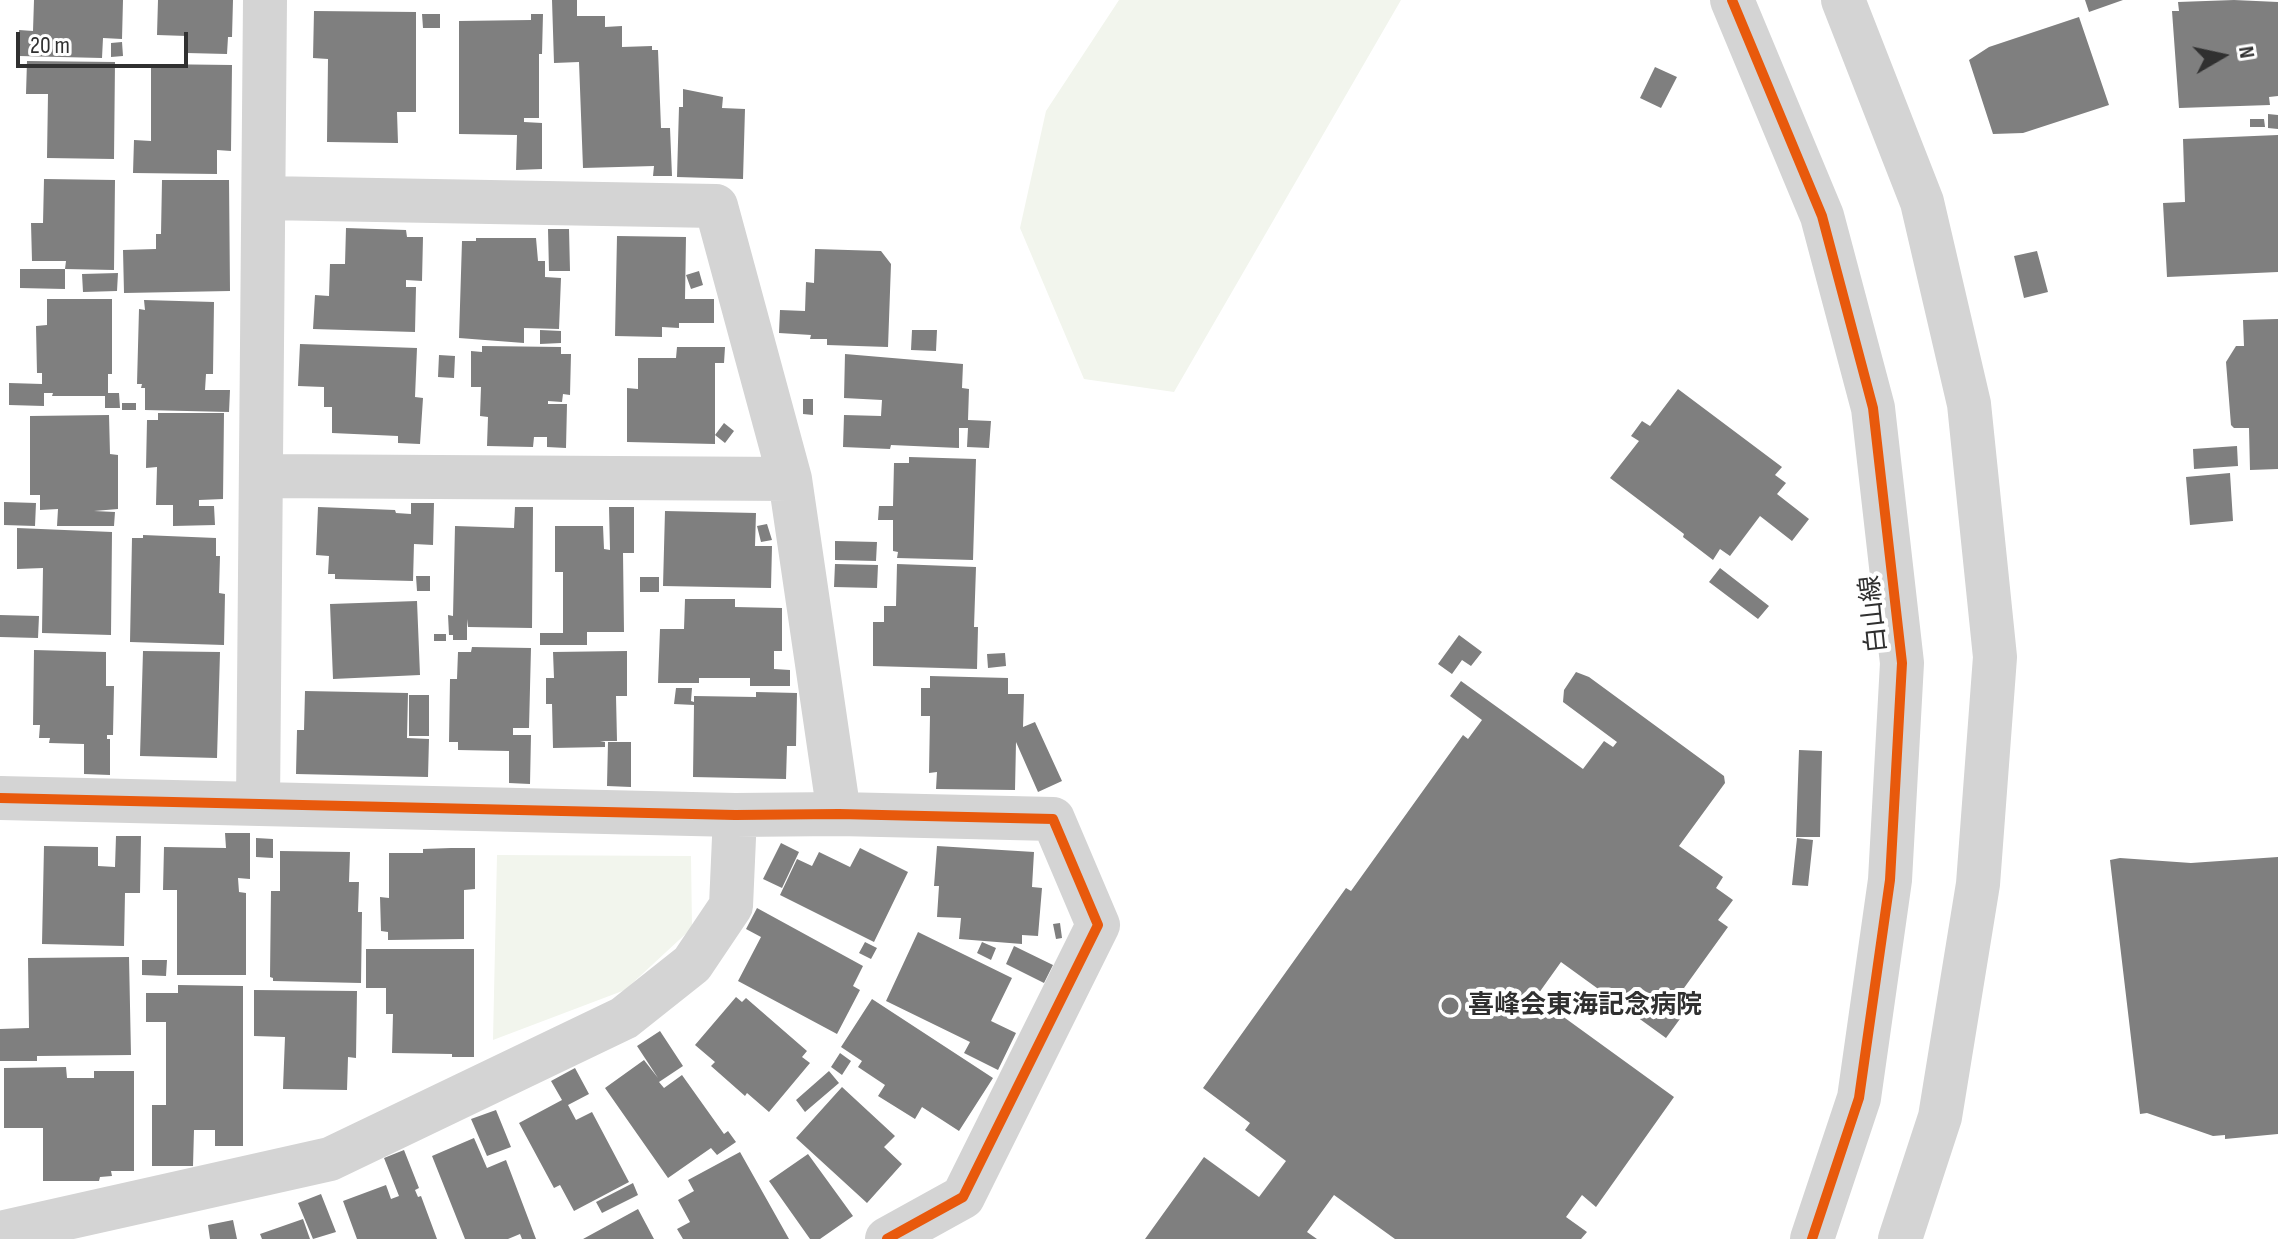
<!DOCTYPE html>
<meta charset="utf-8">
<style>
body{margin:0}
#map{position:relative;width:2278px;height:1239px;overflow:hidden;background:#fff;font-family:"Sofia Sans Condensed",sans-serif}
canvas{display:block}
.north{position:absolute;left:2182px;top:16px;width:80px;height:80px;-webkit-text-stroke:6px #fff;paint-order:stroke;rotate:81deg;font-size:22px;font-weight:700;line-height:32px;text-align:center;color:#303030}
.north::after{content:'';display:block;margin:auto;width:28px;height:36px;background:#303030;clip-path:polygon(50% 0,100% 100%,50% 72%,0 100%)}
.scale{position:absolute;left:16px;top:32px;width:172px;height:36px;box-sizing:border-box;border:4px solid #303030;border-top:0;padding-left:10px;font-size:24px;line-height:28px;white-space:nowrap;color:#303030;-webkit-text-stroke:6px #fff;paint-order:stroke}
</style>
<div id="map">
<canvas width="2278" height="1239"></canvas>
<div class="north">N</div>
<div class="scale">20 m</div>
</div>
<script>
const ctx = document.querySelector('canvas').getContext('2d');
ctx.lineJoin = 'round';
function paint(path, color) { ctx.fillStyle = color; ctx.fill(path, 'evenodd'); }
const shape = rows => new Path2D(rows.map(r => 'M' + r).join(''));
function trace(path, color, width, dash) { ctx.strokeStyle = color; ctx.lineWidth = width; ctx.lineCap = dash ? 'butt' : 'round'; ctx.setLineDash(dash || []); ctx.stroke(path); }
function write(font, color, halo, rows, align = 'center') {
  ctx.font = font + ' "Sofia Sans Condensed","Noto Sans JP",sans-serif'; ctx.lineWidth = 8; ctx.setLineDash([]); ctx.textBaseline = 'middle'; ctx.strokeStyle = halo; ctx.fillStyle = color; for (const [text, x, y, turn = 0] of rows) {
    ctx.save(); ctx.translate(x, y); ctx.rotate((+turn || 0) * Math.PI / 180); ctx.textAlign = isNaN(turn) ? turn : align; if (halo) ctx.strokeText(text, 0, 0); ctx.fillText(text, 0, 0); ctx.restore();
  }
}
const green = shape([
 [1119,0,1401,0,1174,392,1084,379,1020,228,1046,111],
 [497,855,691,856,692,928,625,990,493,1040]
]);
const building = shape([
 [34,0,123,0,122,39,103,38,102,58,19,56,19,30,33,31],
 [158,0,233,0,232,37,228,37,227,54,187,53,187,36,157,35],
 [552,0,577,0,577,16,605,16,605,27,622,26,622,47,652,46,652,50,658,50,661,128,670,128,672,176,653,176,654,166,583,168,579,62,554,63],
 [2085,0,2123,0,2089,12],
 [2234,0,2278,2,2278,96,2269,97,2270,105,2179,108,2172,11,2179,11,2178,2],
 [314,11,416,12,416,112,397,112,398,143,327,142,328,59,313,58],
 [422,14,440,14,440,28,423,28],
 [531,14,543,14,542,54,539,54,539,118,524,118,524,122,542,123,542,169,516,170,517,135,459,134,459,21,531,20],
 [2079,17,2109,105,2023,133,1993,134,1969,60,1989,47],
 [122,42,123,56,111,57,111,43],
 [27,61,115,62,114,159,47,158,48,94,26,94],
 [151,64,232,65,231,151,217,150,217,174,133,173,134,140,151,141],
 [1655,67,1677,77,1661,108,1640,98],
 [683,89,723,97,722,108,745,109,743,179,677,177,679,107,683,107],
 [2268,114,2278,115,2278,129,2268,128],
 [2250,119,2264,119,2265,127,2250,127],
 [2278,135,2278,272,2167,277,2163,203,2185,202,2183,139],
 [44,179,115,180,114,270,65,269,66,261,32,261,31,223,43,223],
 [162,180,229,180,230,291,124,293,123,250,156,249,156,234,161,234],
 [346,228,406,230,407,237,423,237,422,281,406,280,406,287,416,287,415,332,313,329,315,295,329,296,330,264,345,264],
 [548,229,569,229,570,271,549,271],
 [617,236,686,237,685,299,714,299,714,323,679,323,679,328,662,327,662,337,615,336],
 [476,238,536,238,538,261,545,261,545,277,561,278,559,329,524,328,524,343,459,338,462,241,476,241],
 [815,249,881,251,891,264,888,347,827,345,827,339,810,339,811,335,779,333,780,310,805,311,806,282,814,283],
 [2037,251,2048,292,2024,298,2014,256],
 [20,269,65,269,65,289,20,288],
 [699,271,703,285,691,289,686,275],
 [118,273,117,291,83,292,82,274],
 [47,299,112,299,112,374,108,374,108,393,119,393,120,408,105,408,105,396,52,396,53,393,44,393,44,406,9,405,9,383,42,384,42,373,37,373,36,326,47,325],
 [144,300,214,302,213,374,206,374,205,390,230,390,229,412,145,410,145,388,141,388,142,384,137,384,139,309,145,310],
 [2278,319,2278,469,2250,470,2249,428,2234,428,2231,425,2226,362,2236,346,2244,346,2243,320],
 [540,330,561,331,561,343,540,344],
 [912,330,937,330,936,351,911,350],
 [300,344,417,348,415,397,423,398,420,444,398,443,398,436,332,433,332,407,324,407,324,387,298,386],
 [482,346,561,347,561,354,571,354,570,395,563,394,562,402,548,401,548,404,567,404,566,448,547,447,547,437,534,437,533,447,487,446,488,417,480,416,481,387,471,387,471,351,482,352],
 [677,347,725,347,724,363,715,363,715,435,724,423,734,431,725,443,715,435,715,444,627,442,627,388,638,389,638,358,676,358],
 [845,354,963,364,962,388,969,389,968,420,991,421,989,448,967,447,968,428,959,428,959,448,891,445,890,449,843,447,844,415,881,416,882,400,844,398],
 [439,355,455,356,454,378,438,377],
 [1678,389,1782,467,1775,475,1786,483,1777,494,1809,519,1792,541,1760,516,1730,556,1720,549,1713,560,1683,537,1684,534,1610,478,1639,441,1631,436,1642,421,1650,426],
 [803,399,813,399,813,415,803,414],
 [122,403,136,403,136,410,122,410],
 [158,413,224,413,223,499,199,500,199,506,214,506,215,525,173,526,173,505,156,505,157,467,146,468,147,420,158,420],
 [109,415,110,454,118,455,118,509,94,511,115,512,114,526,57,526,58,509,40,510,40,495,30,495,30,416],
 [2237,446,2238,466,2194,469,2193,449],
 [909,457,976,459,973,560,897,558,898,552,893,551,893,520,878,520,879,506,893,506,894,463,909,463],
 [2230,473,2233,521,2190,525,2186,477],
 [4,502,36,503,35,526,4,525],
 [411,503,434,503,433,545,414,544,413,581,335,579,335,574,328,574,329,556,316,555,318,507,395,510,396,513,411,514],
 [515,507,533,507,532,628,468,627,467,619,467,640,453,640,453,635,449,635,448,615,453,616,455,526,514,528],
 [609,507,634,507,634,553,623,553,624,632,587,632,587,645,540,645,540,633,563,633,563,572,555,572,555,526,603,526,604,549,610,550],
 [665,511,756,513,755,546,772,546,771,588,663,586],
 [767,524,772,540,761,542,757,526],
 [17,528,112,532,111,635,42,633,43,568,17,569],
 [143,535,216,538,216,556,220,556,219,593,225,594,224,645,130,642,132,538,143,538],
 [835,541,877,542,876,561,835,560],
 [835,564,878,565,877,588,834,587],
 [897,564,976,567,974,627,978,627,977,669,873,666,873,622,884,622,884,606,896,606],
 [1720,568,1769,606,1758,619,1709,582],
 [416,576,430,576,430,591,417,591],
 [640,577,659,577,659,592,640,592],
 [685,599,735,599,735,607,782,608,782,651,774,651,774,669,790,670,790,686,750,686,750,678,699,678,699,683,658,683,660,629,684,629],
 [417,601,420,675,333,679,330,604],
 [0,615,39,616,38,638,0,637],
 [434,634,446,634,446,641,434,641],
 [1459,635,1482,652,1471,666,1462,660,1452,674,1438,664],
 [472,647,531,648,529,728,513,728,513,735,531,735,530,784,509,783,509,751,458,750,458,742,449,742,450,679,457,679,458,652,471,652],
 [34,650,106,652,106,686,114,686,113,735,107,735,107,739,110,739,110,775,84,774,84,744,49,743,50,738,39,738,40,725,33,725],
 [143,651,220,652,217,758,140,756],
 [627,651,627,696,616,696,617,741,600,741,605,742,605,747,553,748,552,704,546,704,546,678,554,678,553,652],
 [1005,653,1006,666,988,668,987,654],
 [1576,672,1589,677,1724,776,1725,783,1679,846,1723,877,1716,888,1733,900,1718,920,1728,927,1684,988,1696,997,1666,1038,1561,962,1536,997,1674,1097,1596,1207,1582,1195,1566,1217,1587,1232,1581,1239,1395,1239,1334,1195,1307,1232,1317,1239,1145,1239,1204,1157,1259,1197,1286,1161,1245,1130,1250,1123,1203,1088,1346,888,1351,891,1463,735,1468,739,1482,720,1450,696,1461,681,1583,769,1604,741,1613,747,1617,742,1563,702,1564,690],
 [930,676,1008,678,1008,694,1024,694,1023,727,1035,722,1062,781,1038,792,1016,742,1015,790,936,789,937,772,929,773,930,716,921,716,921,688,930,688],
 [676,688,692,688,691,701,694,702,694,696,756,697,756,692,797,693,796,746,787,746,786,779,693,777,694,705,674,704],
 [305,691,408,693,407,738,429,739,428,777,296,774,297,730,304,730],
 [409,695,429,695,429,736,409,736],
 [608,742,631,742,631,787,607,786],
 [1799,750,1822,751,1820,837,1796,837],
 [225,833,250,833,250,879,238,878,239,892,246,893,246,975,177,975,177,890,163,890,164,847,226,848],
 [116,836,141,836,140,893,125,893,124,946,42,944,44,846,98,847,98,866,115,867],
 [256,838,273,839,273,858,256,857],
 [1797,838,1813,840,1808,886,1792,885],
 [781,843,799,852,782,888,763,879],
 [937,846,1034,852,1032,887,1042,888,1038,936,1022,935,1022,944,959,939,961,918,937,917,939,886,934,886],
 [451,848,475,848,475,889,464,890,464,939,388,940,388,932,381,931,380,897,389,898,389,853,423,853,423,849],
 [860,848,908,872,874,942,780,895,797,859,812,866,819,852,850,867],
 [280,851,350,852,349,882,359,882,358,912,362,912,361,983,273,981,273,978,270,977,271,891,280,891],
 [2278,857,2278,1134,2225,1139,2225,1135,2213,1136,2147,1113,2140,1114,2110,860,2120,858,2191,863],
 [757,908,863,966,853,986,860,990,837,1034,738,981,761,937,746,929],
 [1060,923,1062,938,1056,939,1053,924],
 [918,932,1012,978,991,1021,1016,1033,998,1070,964,1053,970,1042,886,1001],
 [865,942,877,948,871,959,859,953],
 [982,942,996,948,991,960,977,953],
 [1014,946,1053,965,1044,983,1006,964],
 [366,949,474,949,474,1057,452,1057,452,1054,392,1053,393,1014,386,1014,386,988,366,988],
 [129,957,131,1055,37,1056,37,1061,0,1061,0,1029,29,1028,28,958],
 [142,960,167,960,166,976,142,975],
 [178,985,243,986,243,1146,215,1146,215,1130,194,1130,193,1166,152,1166,152,1105,166,1105,166,1022,146,1022,146,993,178,993],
 [254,990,357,991,356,1058,348,1057,347,1090,283,1089,285,1037,254,1036],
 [736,997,742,1002,746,998,807,1051,802,1057,810,1063,769,1112,747,1093,745,1096,711,1066,715,1062,695,1045],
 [872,999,993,1078,959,1131,922,1107,915,1119,878,1096,885,1085,858,1067,862,1061,841,1047],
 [660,1031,683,1066,659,1082,664,1088,682,1075,724,1134,728,1131,736,1142,717,1155,711,1148,668,1178,605,1088,644,1060,658,1078,637,1046],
 [840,1053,851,1061,842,1075,831,1067],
 [66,1067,67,1078,94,1078,94,1071,134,1071,134,1171,111,1171,112,1176,100,1177,99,1181,43,1181,43,1128,4,1128,4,1068],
 [575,1068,589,1094,568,1105,576,1120,592,1112,629,1182,574,1211,560,1185,554,1188,519,1123,562,1100,551,1081],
 [829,1071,839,1083,805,1112,796,1100],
 [842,1087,895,1136,884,1147,902,1164,867,1203,796,1138],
 [496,1110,511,1147,487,1156,471,1119],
 [474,1138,487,1168,506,1160,536,1239,522,1239,520,1234,508,1239,465,1239,432,1156],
 [404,1150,419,1188,415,1190,418,1197,421,1196,437,1239,357,1239,343,1201,386,1185,391,1199,399,1196,384,1158],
 [740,1152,789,1239,683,1239,677,1229,690,1222,678,1200,694,1191,688,1180],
 [808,1154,853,1216,820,1239,810,1239,769,1181],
 [633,1183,638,1195,602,1213,596,1202],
 [321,1194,336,1232,313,1239,298,1203],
 [638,1209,654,1239,583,1239],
 [303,1219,310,1239,262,1239,260,1234],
 [233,1220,237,1239,210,1239,208,1225]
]);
const minor = shape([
 [1732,0,1822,216,1873,408,1902,663,1890,880,1859,1098,1812,1239],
 [1843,0,1922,202,1969,404,1995,657,1978,884,1940,1117,1900,1239],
 [264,198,716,206,790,479,839,814],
 [261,476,790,479],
 [0,798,735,815,839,814,1053,819,1098,925,963,1197,887,1239],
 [258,804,265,0],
 [0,1233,330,1159,624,1018,692,964,731,906,735,815]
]);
const cycleway = shape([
 [1732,0,1822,216,1873,408,1902,663,1890,880,1859,1098,1812,1239],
 [0,798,735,815,839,814,1053,819,1098,925,963,1197,887,1239]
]);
const markers = [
 [1450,1006,10,"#787878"]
];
const streetNames = [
 ["白山線",1875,614,-96]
];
const poiNames = [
 ["喜峰会東海記念病院",1468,1006]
];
paint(green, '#f2f5ed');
paint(building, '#7f7f7f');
trace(minor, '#d4d4d4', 44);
trace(cycleway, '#e8590c', 10);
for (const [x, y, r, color] of markers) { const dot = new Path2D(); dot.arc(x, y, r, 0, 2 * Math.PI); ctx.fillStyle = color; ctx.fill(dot); trace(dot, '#fff', 3); }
write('26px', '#303030', '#fff', streetNames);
write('bold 26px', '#303030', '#fff', poiNames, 'left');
</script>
